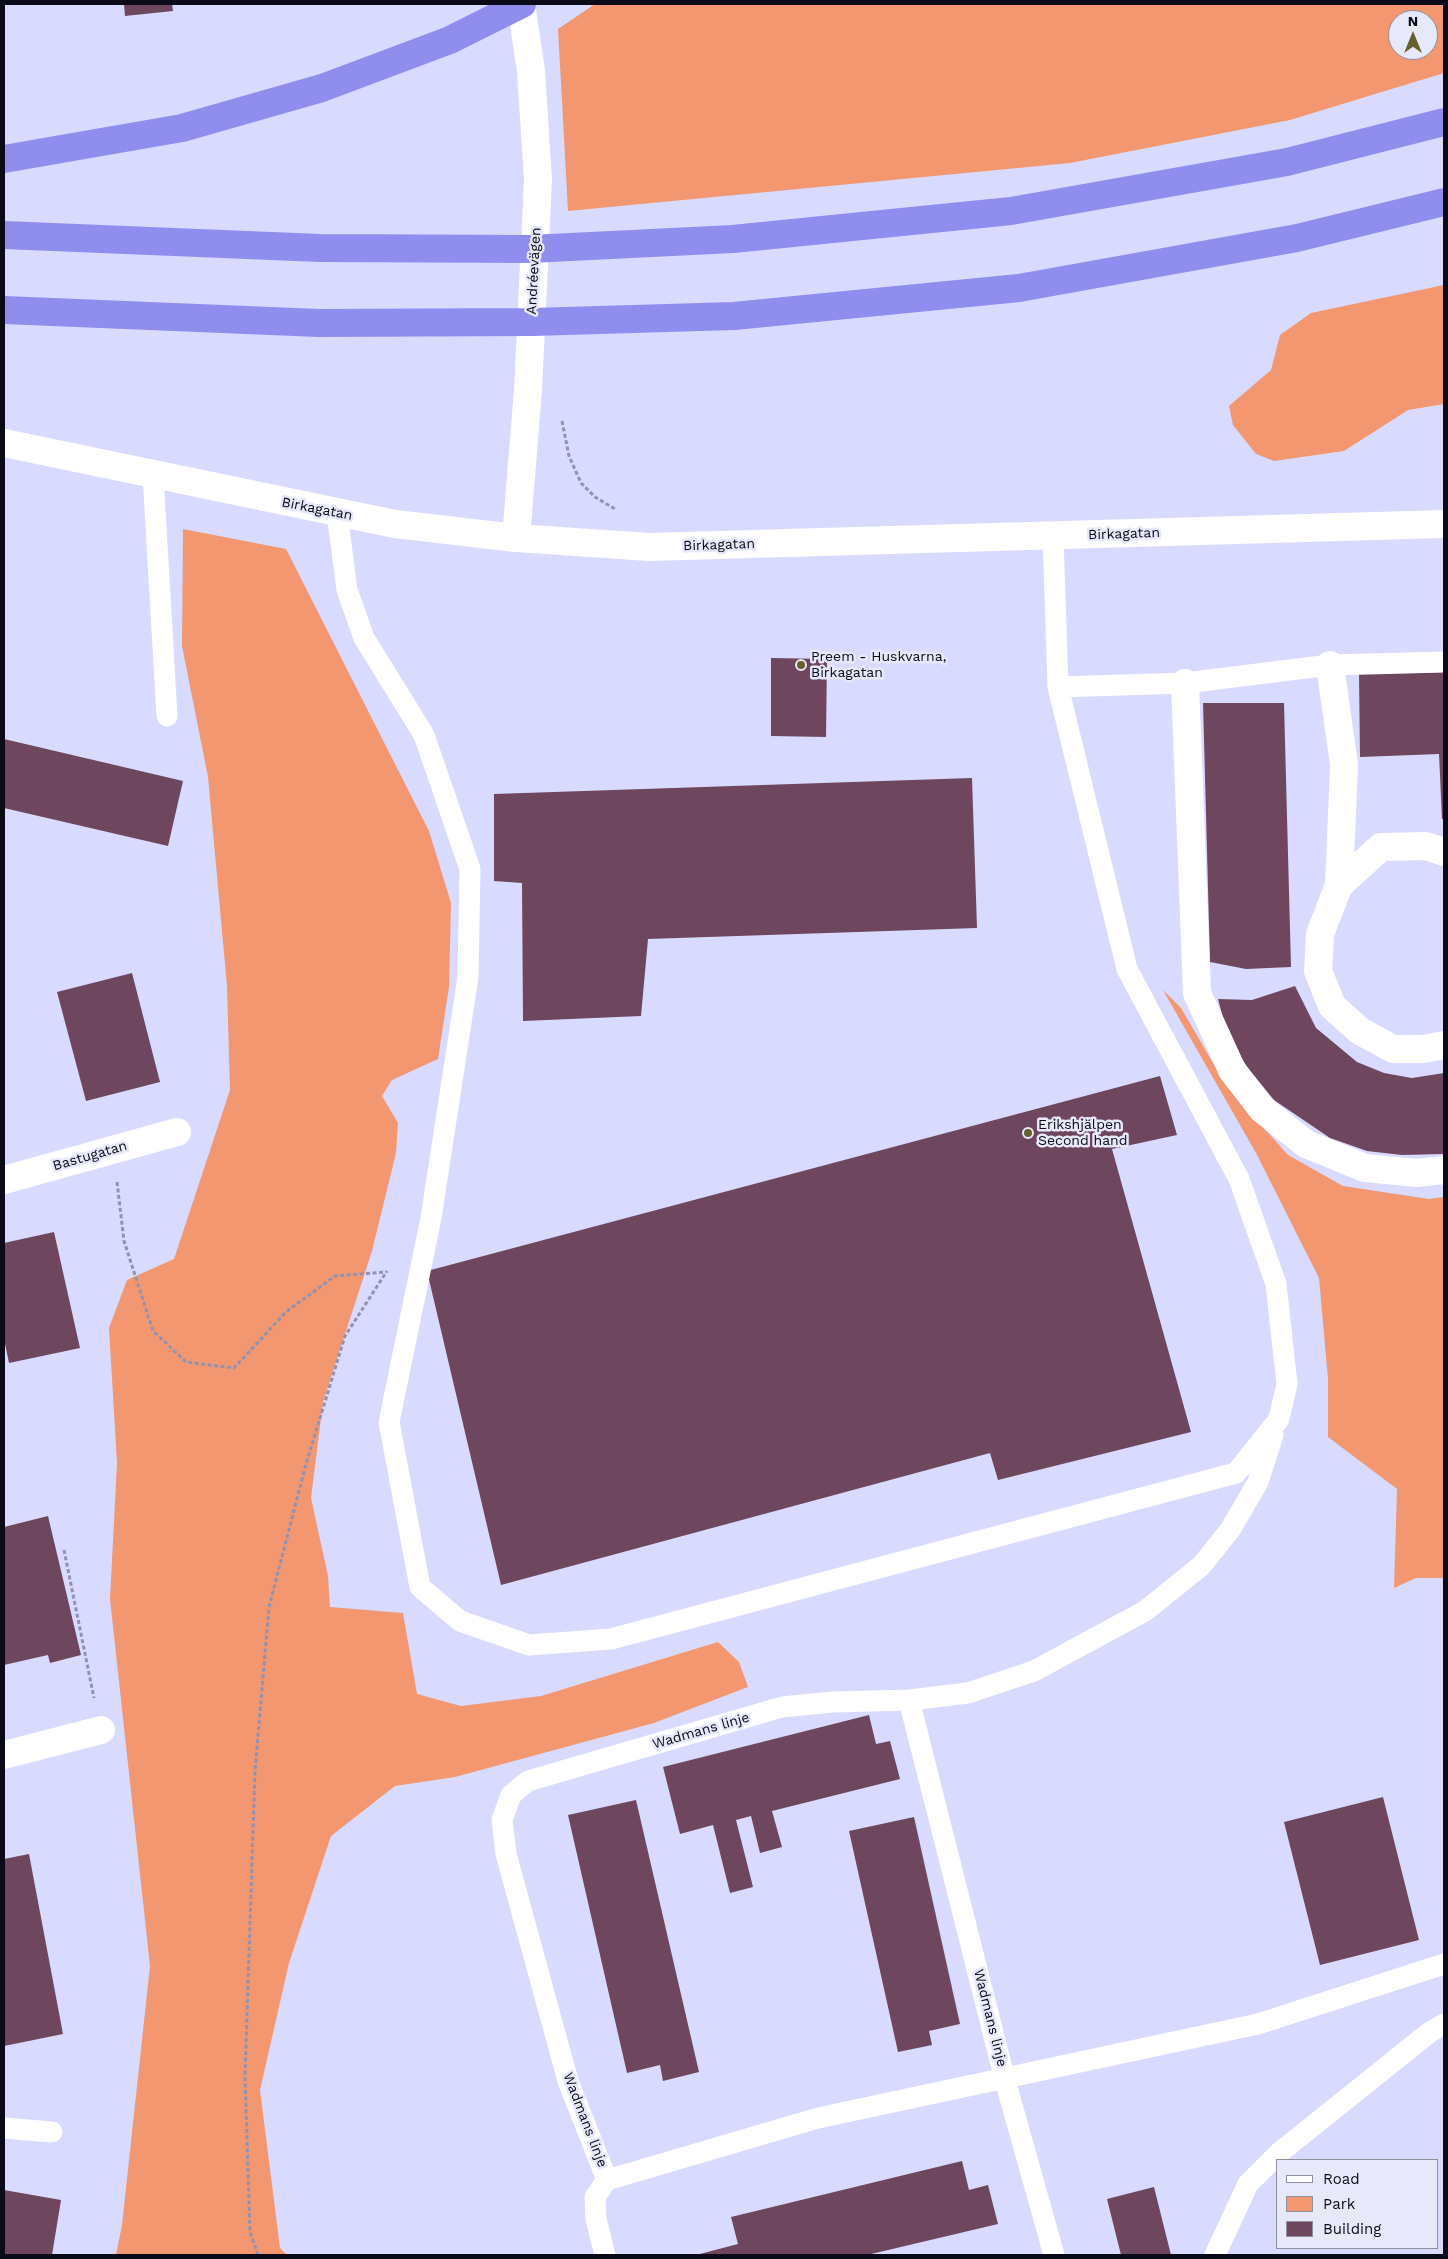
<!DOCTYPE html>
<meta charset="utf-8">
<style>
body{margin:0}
#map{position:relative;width:1448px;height:2259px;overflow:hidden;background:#d8daff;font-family:"Work Sans",sans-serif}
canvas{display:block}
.frame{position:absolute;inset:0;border:5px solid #0a0a18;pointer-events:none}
.legend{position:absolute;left:1276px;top:2159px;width:162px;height:90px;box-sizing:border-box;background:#e7e9fb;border:1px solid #8f90a0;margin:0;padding:6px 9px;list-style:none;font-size:15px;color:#0a0a18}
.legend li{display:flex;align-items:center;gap:10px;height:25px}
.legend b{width:25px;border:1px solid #8f90a0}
.north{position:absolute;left:1388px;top:10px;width:50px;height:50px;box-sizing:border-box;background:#e7e9fb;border:1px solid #8f90a0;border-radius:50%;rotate:0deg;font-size:14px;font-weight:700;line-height:20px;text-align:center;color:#0a0a18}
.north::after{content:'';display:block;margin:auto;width:18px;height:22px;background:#66602d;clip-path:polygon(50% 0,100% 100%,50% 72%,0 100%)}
</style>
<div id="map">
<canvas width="1448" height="2259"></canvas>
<div class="frame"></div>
<ul class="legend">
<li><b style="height:6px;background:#fff"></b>Road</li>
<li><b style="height:14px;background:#f39771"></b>Park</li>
<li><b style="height:14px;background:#6e475f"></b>Building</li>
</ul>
<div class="north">N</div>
</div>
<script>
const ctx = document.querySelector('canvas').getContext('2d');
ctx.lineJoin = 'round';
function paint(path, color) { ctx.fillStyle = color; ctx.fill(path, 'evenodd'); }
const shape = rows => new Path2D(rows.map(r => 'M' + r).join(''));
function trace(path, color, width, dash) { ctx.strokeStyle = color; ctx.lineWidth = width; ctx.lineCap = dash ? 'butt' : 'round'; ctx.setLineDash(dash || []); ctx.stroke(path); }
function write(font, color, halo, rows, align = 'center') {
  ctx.font = font + ' "Work Sans",sans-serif'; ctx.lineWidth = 5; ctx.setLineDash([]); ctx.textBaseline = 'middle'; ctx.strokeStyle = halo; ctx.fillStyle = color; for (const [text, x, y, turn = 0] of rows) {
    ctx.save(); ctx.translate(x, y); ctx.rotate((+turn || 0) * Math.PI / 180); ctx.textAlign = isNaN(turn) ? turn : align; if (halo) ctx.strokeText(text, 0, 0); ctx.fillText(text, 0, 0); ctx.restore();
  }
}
const green = shape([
 [595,4,1444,4,1444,73,1290,120,1070,163,568,211,558,29],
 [1398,20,1428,20,1428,50,1398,50],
 [1444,285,1444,404,1408,410,1344,451,1274,461,1256,454,1233,425,1229,406,1271,370,1280,335,1311,313],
 [183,529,286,549,429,831,451,903,449,987,438,1059,392,1080,382,1096,398,1123,396,1153,372,1251,323,1402,311,1498,328,1576,330,1607,403,1613,417,1694,461,1706,541,1696,718,1642,739,1662,748,1687,654,1723,455,1777,395,1786,331,1836,289,1963,260,2090,280,2248,287,2255,116,2255,122,2225,150,1966,110,1599,117,1463,109,1328,127,1280,174,1259,230,1090,227,986,208,777,182,646],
 [1163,990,1181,1008,1227,1087,1288,1155,1343,1186,1429,1199,1444,1197,1444,1578,1416,1578,1394,1588,1397,1489,1328,1437,1328,1379,1319,1278,1256,1153]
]);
const building = shape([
 [124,4,172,4,173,11,125,16],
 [771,658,827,659,826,737,771,736],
 [1444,672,1444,819,1442,819,1439,754,1360,757,1359,674],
 [1203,703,1284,703,1291,967,1246,969,1210,962],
 [4,739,183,781,168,846,4,808],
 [972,778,977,928,648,939,641,1016,523,1021,522,883,494,881,494,794],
 [132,973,160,1082,86,1101,57,992],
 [1295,986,1316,1028,1357,1062,1384,1073,1412,1078,1444,1073,1444,1154,1402,1155,1367,1151,1330,1138,1274,1100,1247,1067,1227,1033,1218,999,1252,1000],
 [1160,1076,1177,1135,1112,1149,1191,1432,998,1480,990,1453,501,1585,427,1271],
 [54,1232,80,1348,9,1363,4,1339,4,1243],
 [48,1516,81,1655,50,1663,48,1655,4,1665,4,1527],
 [869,1715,876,1744,890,1741,900,1779,772,1811,782,1847,760,1853,751,1816,736,1820,753,1887,730,1893,713,1825,680,1834,663,1767],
 [1383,1797,1419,1940,1320,1965,1284,1822],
 [636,1800,699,2072,663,2081,660,2065,627,2073,568,1815],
 [914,1817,960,2024,929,2031,932,2045,898,2052,849,1831],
 [29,1854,63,2034,4,2046,4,1859],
 [962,2161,969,2190,988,2185,998,2224,867,2255,696,2255,738,2244,731,2217],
 [1154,2187,1171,2255,1121,2255,1107,2199],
 [4,2190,61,2200,52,2255,4,2255]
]);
const path = shape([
 [562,421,569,456,581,483,595,497,615,509],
 [117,1182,124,1241,153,1331,186,1362,234,1368,286,1312,335,1276,386,1272],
 [64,1550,94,1698],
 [258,2255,250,2232,245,2076,255,1771,269,1607,306,1464,345,1336,387,1271]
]);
const service = shape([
 [153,475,167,716],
 [337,513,347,590,364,638,424,735,470,869,468,977,431,1218,389,1422,420,1587,460,1621,529,1645,611,1639,1236,1473,1279,1419,1287,1384,1276,1284,1239,1179,1127,969,1058,687,1053,536],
 [1058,687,1185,683,1330,665,1444,662],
 [909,1700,1005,2080,1054,2255],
 [4,2128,52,2132],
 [607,2180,568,2081,506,1854,502,1820,511,1795,528,1781,782,1707,833,1702,909,1700,968,1693,1034,1671,1145,1611,1201,1566,1230,1530,1258,1482,1273,1435],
 [605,2255,596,2219,595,2197,607,2180,818,2118,1258,2024,1444,1964],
 [1215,2255,1248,2184,1279,2153,1430,2032,1444,2024]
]);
const minor = shape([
 [516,538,528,390,538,180,531,71,521,4],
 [1330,665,1344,765,1339,885,1320,934,1318,971,1332,1006,1360,1031,1393,1049,1423,1049,1444,1045],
 [1185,683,1197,993,1232,1070,1262,1109,1306,1144,1365,1168,1417,1173,1444,1170],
 [1339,885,1381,847,1426,846,1444,852],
 [4,1180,177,1132],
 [4,1755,101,1730]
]);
const tertiary = shape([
 [4,443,395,524,516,538,649,547,1444,524]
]);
const motorway = shape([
 [4,159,182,128,322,88,450,40,522,4],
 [4,235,320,248,530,249,733,239,1011,211,1287,162,1444,122],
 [4,310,319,323,532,322,734,316,1019,288,1297,238,1444,202]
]);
const markers = [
 [801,665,5,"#66602d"],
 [1028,1133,5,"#66602d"]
];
const streetNames = [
 ["Andréevägen",534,271,-87],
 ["Birkagatan",317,509,11],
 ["Birkagatan",1124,534,-2],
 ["Birkagatan",719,545,-2],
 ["Bastugatan",90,1156,-16],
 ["Wadmans linje",701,1731,-16],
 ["Wadmans linje",990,2018,76],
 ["Wadmans linje",585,2120,69]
];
const poiNames = [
 ["Preem - Huskvarna,",811,657],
 ["Birkagatan",811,673],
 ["Erikshjälpen",1038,1125],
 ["Second hand",1038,1141]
];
paint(green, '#f39771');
paint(building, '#6e475f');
trace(path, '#9192b0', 3, [4, 2.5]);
trace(service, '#fff', 21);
trace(minor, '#fff', 28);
trace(tertiary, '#fff', 28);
trace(motorway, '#8f8eef', 28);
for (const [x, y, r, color] of markers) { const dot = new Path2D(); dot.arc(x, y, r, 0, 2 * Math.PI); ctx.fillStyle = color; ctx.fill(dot); trace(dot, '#e7e9fb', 2); }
write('14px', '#0a0a18', '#e7e9fb', streetNames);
write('14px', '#0a0a18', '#e7e9fb', poiNames, 'left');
</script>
